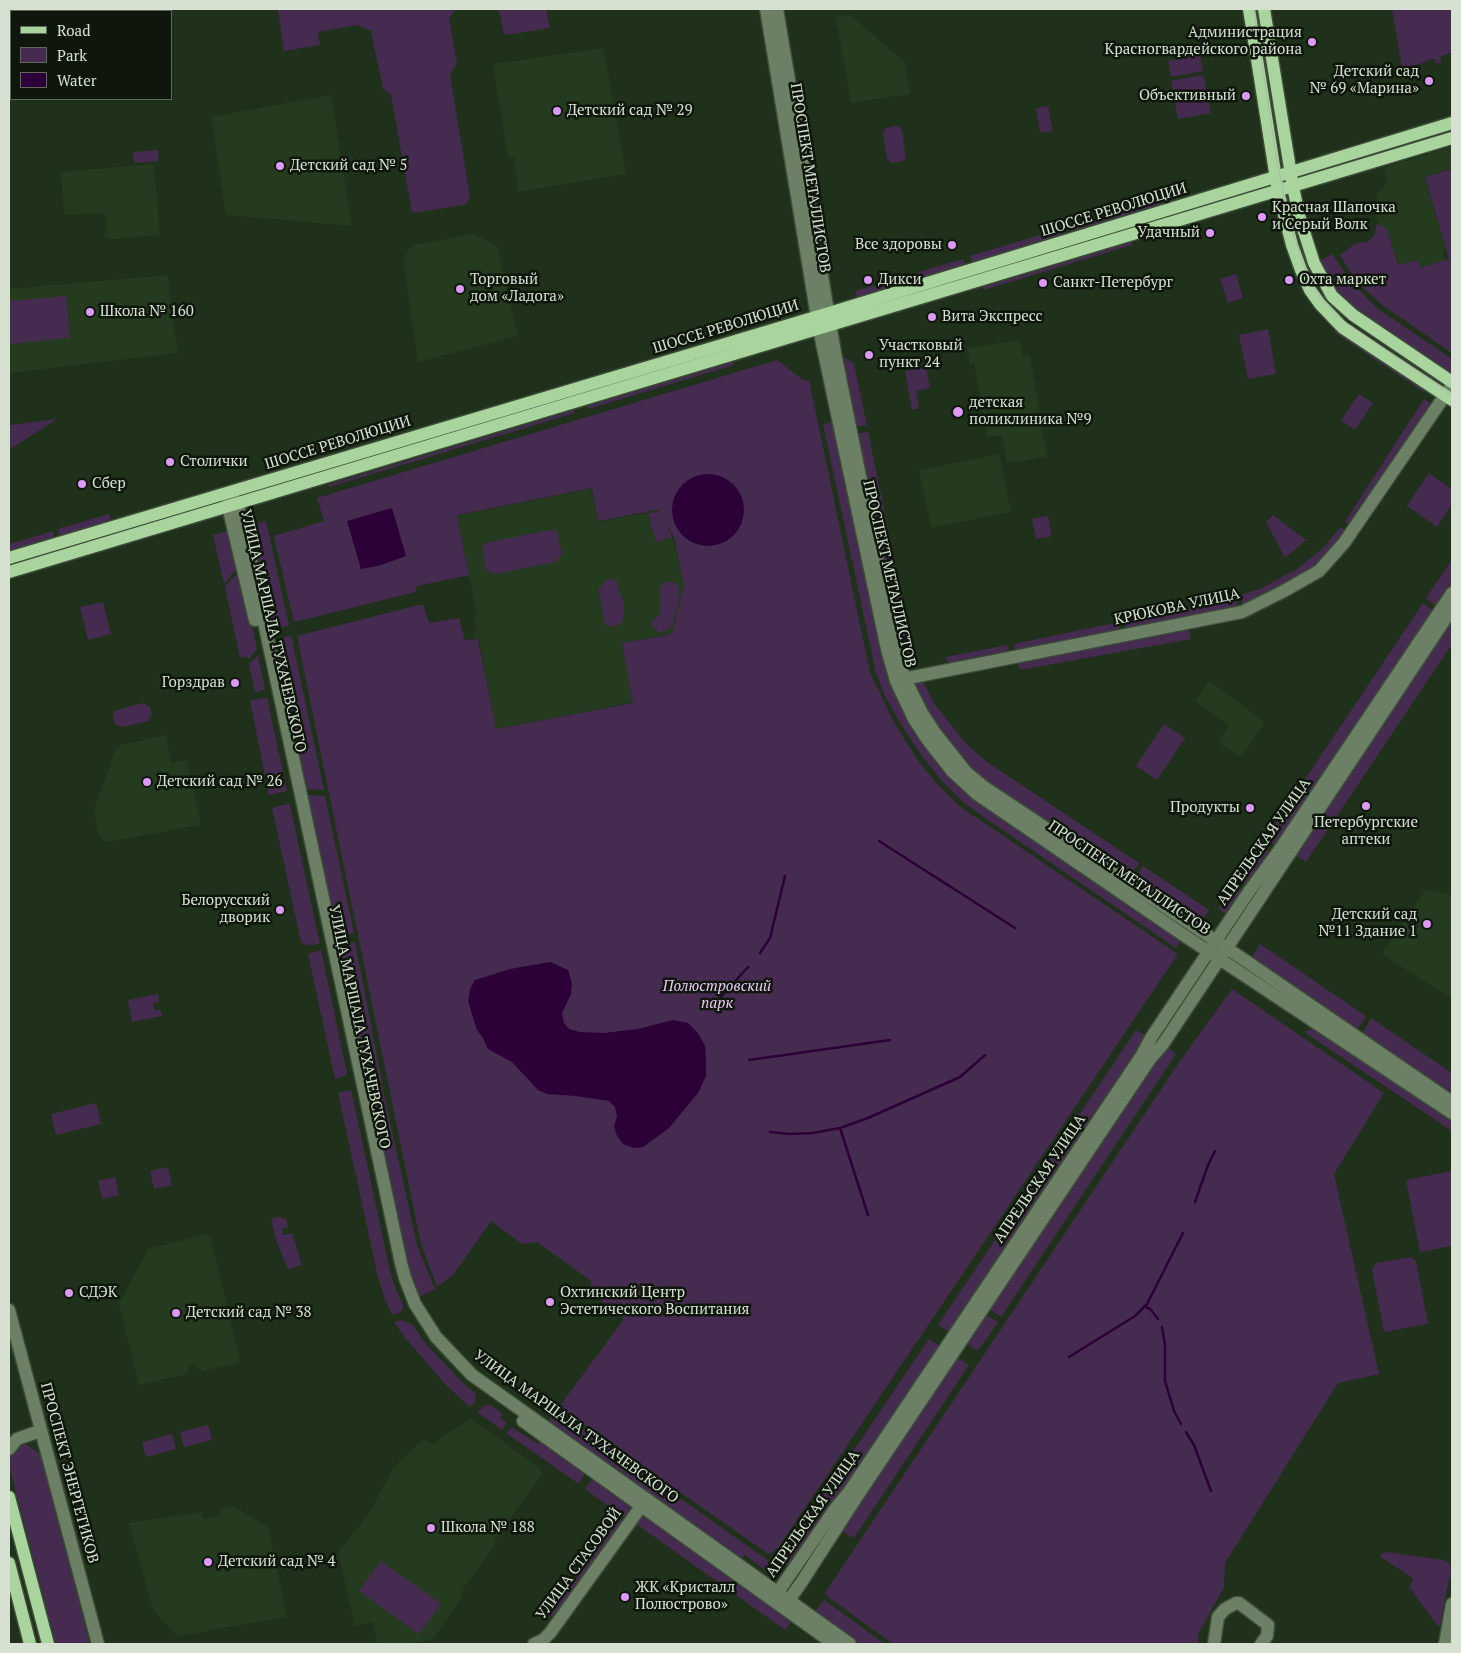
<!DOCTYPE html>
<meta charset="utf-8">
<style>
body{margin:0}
#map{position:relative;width:1461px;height:1653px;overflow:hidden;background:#1f311a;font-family:"PT Serif",serif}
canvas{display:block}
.frame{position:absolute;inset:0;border:10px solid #d6e1d2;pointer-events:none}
.legend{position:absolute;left:10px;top:10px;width:162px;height:90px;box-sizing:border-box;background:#0f170c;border:1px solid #5f685b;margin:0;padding:6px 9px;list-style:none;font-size:15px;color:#d6e1d2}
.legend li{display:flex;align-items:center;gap:10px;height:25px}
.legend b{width:25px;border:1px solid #5f685b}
</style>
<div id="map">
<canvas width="1461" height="1653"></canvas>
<div class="frame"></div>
<ul class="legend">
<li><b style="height:6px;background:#a9d49d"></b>Road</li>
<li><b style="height:14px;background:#462b50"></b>Park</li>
<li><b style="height:14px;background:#2b0138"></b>Water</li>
</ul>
</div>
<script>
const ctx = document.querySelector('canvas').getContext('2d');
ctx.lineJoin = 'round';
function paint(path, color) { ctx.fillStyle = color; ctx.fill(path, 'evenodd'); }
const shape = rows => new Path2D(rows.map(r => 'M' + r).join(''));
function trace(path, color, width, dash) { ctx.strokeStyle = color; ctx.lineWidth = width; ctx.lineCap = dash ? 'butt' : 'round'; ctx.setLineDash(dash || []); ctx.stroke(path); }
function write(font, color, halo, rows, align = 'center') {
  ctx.font = font + ' "PT Serif",serif'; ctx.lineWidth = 5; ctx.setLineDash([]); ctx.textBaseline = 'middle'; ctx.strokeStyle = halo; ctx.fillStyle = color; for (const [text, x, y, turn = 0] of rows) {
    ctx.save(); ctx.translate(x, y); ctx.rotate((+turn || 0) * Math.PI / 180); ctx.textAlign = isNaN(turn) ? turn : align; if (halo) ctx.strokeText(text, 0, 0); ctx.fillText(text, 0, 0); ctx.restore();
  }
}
const built = shape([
 [850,15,905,62,910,94,851,103,836,18],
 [603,48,626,174,518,192,514,157,508,158,493,64],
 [331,95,352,226,226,215,211,117],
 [1452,147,1452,168,1424,177,1446,250,1443,251,1445,260,1421,268,1418,259,1399,265,1387,229,1379,224,1376,216,1375,206,1377,195,1388,181,1383,168],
 [154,164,160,235,112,239,105,236,107,232,105,213,65,215,60,172],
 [474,234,497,246,518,336,418,362,403,260,412,245],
 [168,275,174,334,176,335,178,353,9,373,9,289],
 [1020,340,1023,357,1030,356,1047,457,1007,463,1002,435,987,437,974,363,970,364,967,348],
 [999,454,1011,512,931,528,919,470],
 [591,489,598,522,655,512,657,512,662,519,672,537,684,586,673,630,668,634,622,643,633,702,496,729,479,638,475,639,474,632,477,631,474,616,477,615,457,516],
 [1209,681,1265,722,1241,758,1219,742,1229,725,1195,701],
 [166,735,171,763,187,760,201,825,106,842,103,840,97,829,94,810,115,751,121,745],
 [1426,889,1452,895,1452,999,1382,954],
 [206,1234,211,1239,240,1360,237,1363,203,1371,197,1368,194,1363,189,1365,187,1374,139,1385,119,1304,148,1249],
 [470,1418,541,1469,542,1474,495,1540,494,1546,463,1589,461,1599,432,1640,406,1644,377,1644,373,1622,355,1626,338,1552,368,1515,394,1467,424,1439,434,1445,443,1435,463,1424],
 [233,1506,268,1527,287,1617,178,1636,153,1610,129,1523,201,1512,203,1519,221,1515,220,1509]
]);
const green = shape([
 [278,9,456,9,449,18,457,63,450,75,470,197,465,205,412,213,391,94,383,89,371,31,357,25,318,32,320,45,284,51],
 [494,9,546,9,550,28,504,35,499,11],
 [1392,9,1452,9,1452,52,1440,57,1442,62,1437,64,1434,58,1412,67,1412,72,1399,75,1398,71,1402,68],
 [1200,55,1203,71,1171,77,1168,61],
 [1203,75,1211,113,1178,119,1171,81],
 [1048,106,1053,131,1040,133,1036,108],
 [897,126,902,130,906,158,903,161,892,163,887,159,883,132,886,128],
 [158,150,158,161,134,163,133,152],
 [1452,169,1452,353,1381,304,1356,281,1340,255,1356,243,1368,242,1375,234,1376,226,1379,224,1387,229,1398,265,1418,260,1421,268,1449,259,1425,177],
 [1161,198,1163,205,1072,232,1070,226],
 [1063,228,1065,234,972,262,970,256],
 [1131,242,1132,245,984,290,983,287],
 [1332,254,1353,284,1377,308,1452,359,1452,374,1348,303,1330,281,1319,261],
 [963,259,965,265,857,297,855,291],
 [1236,274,1243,298,1228,303,1220,279],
 [66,296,70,338,9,344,9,301],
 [1268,329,1276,374,1248,379,1239,335],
 [1336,329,1426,389,1424,392,1334,332],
 [846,358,854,364,867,425,854,427,856,421,842,359],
 [777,360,803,380,809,380,870,673,895,724,917,759,936,783,959,806,1178,954,778,1548,772,1553,767,1553,559,1407,624,1319,593,1294,590,1280,537,1242,522,1244,491,1221,453,1275,437,1287,421,1244,297,636,423,604,429,623,459,618,465,640,478,639,496,729,633,703,622,643,668,635,673,630,684,586,674,537,664,521,672,537,656,542,648,513,657,512,661,516,657,510,598,521,592,488,458,515,457,517,469,575,417,586,415,592,294,622,274,536,324,521,317,498],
 [733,362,734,365,588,409,587,406],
 [926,367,930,388,916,391,919,408,912,410,905,371],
 [1359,394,1373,403,1355,430,1341,420],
 [1424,399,1430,403,1429,408,1350,526,1345,522],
 [574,410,575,413,329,487,328,485],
 [57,419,9,450,9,425],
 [834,422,891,683,909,723,922,744,947,774,1105,886,1107,892,1180,941,1176,948,988,820,963,802,941,780,922,756,900,723,885,696,876,673,823,424],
 [868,432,916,664,905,666,900,647,856,434],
 [1429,473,1452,489,1452,504,1437,527,1407,506],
 [109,514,111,521,61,536,59,534,58,529],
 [1273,515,1306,540,1285,558,1266,522],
 [1048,516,1052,536,1036,539,1032,519],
 [266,521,289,626,282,627,273,626,270,624,249,525],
 [1341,527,1346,531,1331,551,1311,570,1243,605,1240,595,1260,589,1297,569,1321,550],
 [231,530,237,569,224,584,213,535],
 [551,530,557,532,562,554,555,562,495,574,486,570,482,546,489,542],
 [53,531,54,538,9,552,9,544],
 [1451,561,1452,563,1452,585,1438,606,1434,605,1426,598],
 [240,570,257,649,248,660,247,656,240,658,225,587],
 [608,579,616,580,625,608,622,621,617,626,611,627,605,624,599,589],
 [669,581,677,584,679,590,679,598,672,626,665,631,659,633,652,626,653,620,660,615,660,588,664,583],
 [1235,597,1238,607,1126,629,1124,621],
 [103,602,111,634,88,640,80,607],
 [1423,603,1434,611,1277,846,1265,839],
 [1119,622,1120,630,1015,650,1014,644],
 [1448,623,1452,625,1452,644,1306,862,1294,854],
 [1189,629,1191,639,1020,670,1017,662],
 [291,635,324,790,305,789,274,645,280,639],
 [1007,645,1009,651,948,663,946,657],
 [258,655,265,689,255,693,249,664],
 [922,680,934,703,966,744,987,762,1139,863,1130,876,1001,795,971,768,939,729,927,710,915,685,916,683],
 [265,698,267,698,287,791,269,795,250,701],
 [143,703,150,707,152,715,148,721,122,727,115,724,113,715,114,711],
 [1164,724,1185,738,1157,780,1136,766],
 [307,795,325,796,354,933,337,938],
 [287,804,290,805,320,944,306,945,301,942,272,808],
 [1261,845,1272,853,1263,861,1247,884,1244,883,1238,880],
 [1143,866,1209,910,1203,919,1154,888,1152,891,1135,879],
 [1235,883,1243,891,1226,914,1218,909],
 [355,942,382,1082,368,1085,339,946],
 [1260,944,1366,1016,1356,1032,1312,1003,1309,996,1252,958],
 [321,950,347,1073,345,1076,335,1079,308,954],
 [1232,989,1384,1093,1334,1174,1379,1374,1338,1383,1225,1563,1224,1587,1198,1635,1198,1644,893,1644,827,1596,825,1593,1178,1064],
 [158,994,159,1002,153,1003,155,1010,160,1009,162,1016,132,1022,128,1000],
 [1371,1018,1452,1073,1452,1097,1361,1036],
 [1312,1029,1320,1030,1452,1119,1452,1131,1304,1032],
 [1136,1030,1146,1036,1138,1053,950,1333,938,1325],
 [1167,1047,1176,1054,1001,1317,989,1309,1157,1058],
 [382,1085,417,1245,435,1289,419,1297,410,1276,369,1088],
 [351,1090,389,1266,393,1282,403,1305,401,1312,392,1315,384,1296,378,1277,338,1093],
 [96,1103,101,1124,56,1135,51,1114],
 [168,1167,172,1185,154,1189,150,1171],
 [1452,1171,1452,1246,1420,1252,1406,1180],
 [115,1177,119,1195,102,1199,98,1181],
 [278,1217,286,1219,288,1227,282,1228,283,1235,292,1233,302,1265,288,1269,276,1240,271,1219],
 [1411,1257,1416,1261,1428,1324,1384,1332,1372,1269,1376,1263],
 [985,1314,998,1322,978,1351,965,1343],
 [401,1320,413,1325,425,1343,463,1383,475,1393,476,1400,470,1407,446,1385,406,1339,394,1322],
 [929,1339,941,1347,845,1490,789,1567,779,1561],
 [956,1357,969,1365,854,1538,843,1532,852,1518,860,1501],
 [485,1405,492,1406,503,1414,500,1418,507,1423,502,1430,477,1412],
 [559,1414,563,1415,770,1562,765,1570,745,1555,742,1558,550,1425,549,1421,552,1416],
 [208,1425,212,1440,184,1447,180,1432],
 [511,1427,538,1444,541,1440,582,1470,584,1475,579,1484,506,1433],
 [172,1434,176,1449,146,1457,142,1442],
 [23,1442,40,1454,90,1644,56,1644,9,1465,9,1456,13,1449],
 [592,1479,630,1504,631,1511,626,1519,585,1489],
 [647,1516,792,1621,785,1630,635,1523,639,1518],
 [619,1520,623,1523,555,1618,550,1615],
 [1386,1552,1444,1560,1450,1564,1451,1572,1445,1597,1440,1626,1437,1625,1409,1587,1413,1578,1379,1556],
 [381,1561,441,1604,419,1634,359,1591],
 [824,1600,885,1644,861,1644,815,1611]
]);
const water = shape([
 '672 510a36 36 0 1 1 72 0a36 36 0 1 1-72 0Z',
 [392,508,406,556,378,566,361,569,347,521],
 [550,962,568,970,572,983,571,994,562,1013,564,1023,569,1029,580,1032,604,1033,638,1029,673,1020,688,1023,698,1033,705,1046,706,1060,706,1076,698,1093,669,1128,643,1147,634,1148,623,1144,617,1136,614,1126,617,1117,615,1107,609,1101,576,1096,547,1094,538,1090,512,1062,488,1049,483,1038,477,1030,468,1001,470,989,475,980,510,969]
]);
const stream = shape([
 [879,841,1015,928],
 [760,953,770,938,785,876],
 [719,999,748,967],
 [749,1060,890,1040],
 [840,1128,868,1215],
 [770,1132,790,1134,813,1133,840,1128,868,1118,960,1077,985,1055],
 [1195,1202,1208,1165,1215,1151],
 [1145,1306,1151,1310,1158,1319],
 [1162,1327,1165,1345,1165,1381,1174,1411,1181,1424],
 [1069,1357,1135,1316,1147,1304,1183,1233],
 [1186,1432,1194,1445,1211,1491]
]);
const minor = shape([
 [766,9,819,329,887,649,896,681,914,719,927,739,952,771,977,794,1179,932,1452,1113],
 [777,9,835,353,851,432,895,648,905,679,922,713,935,733,966,772,984,787,1246,961,1452,1102],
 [229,495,228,506,255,620],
 [232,496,237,504,243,524,401,1263,405,1278,415,1304,436,1337,472,1375,850,1644],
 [898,680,1242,612,1284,591,1319,571,1344,543,1452,385],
 [9,1310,98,1644],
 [523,1421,834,1644],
 [9,1449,17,1439,40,1431],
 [779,1600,778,1592,835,1509,849,1492,1142,1055,1151,1038,1215,942,1250,890,1278,852,1452,593],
 [783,1603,789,1600,801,1583,856,1498,1150,1059,1163,1044,1452,609],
 [534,1644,543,1640,550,1633,645,1501],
 [1214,1644,1218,1617,1225,1609,1236,1603,1239,1603,1268,1625,1267,1636,1261,1644],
 [1445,1644,1452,1604]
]);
const major = shape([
 [1249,9,1278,191,1292,245,1301,270,1310,290,1320,304,1343,328,1452,400],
 [1264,9,1293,187,1300,219,1314,263,1332,296,1353,315,1452,382],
 [9,558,829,313,1452,123],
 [9,572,1452,138],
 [9,1497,48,1644],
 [9,1563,30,1644]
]);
const tram = shape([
 [1254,9,1276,155,1288,218,1305,269,1313,287,1325,303,1338,317,1452,395]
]);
const markers = [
 [1312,42,5,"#dc99f5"],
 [1429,81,5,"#dc99f5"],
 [1246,96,5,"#dc99f5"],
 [557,111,5,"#dc99f5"],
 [280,166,5,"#dc99f5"],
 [1262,217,5,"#dc99f5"],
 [1210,233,5,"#dc99f5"],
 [952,245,5,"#dc99f5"],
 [868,280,5,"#dc99f5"],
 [1289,280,5,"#dc99f5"],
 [1043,283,5,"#dc99f5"],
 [460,289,5,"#dc99f5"],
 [90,312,5,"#dc99f5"],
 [932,317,5,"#dc99f5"],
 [869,355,5,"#dc99f5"],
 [958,412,6,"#dc99f5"],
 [170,462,5,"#dc99f5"],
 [82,484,5,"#dc99f5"],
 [235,683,5,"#dc99f5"],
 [147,782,5,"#dc99f5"],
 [1366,806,5,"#dc99f5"],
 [1250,808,5,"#dc99f5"],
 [280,910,5,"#dc99f5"],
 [1427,924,5,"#dc99f5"],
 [69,1293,5,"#dc99f5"],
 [550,1302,5,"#dc99f5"],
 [176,1313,5,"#dc99f5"],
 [431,1528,5,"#dc99f5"],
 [208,1562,5,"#dc99f5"],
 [625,1597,5,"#dc99f5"]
];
const poiNames = [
 ["Администрация",1302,33,"right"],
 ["Красногвардейского района",1302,50,"right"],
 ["Детский сад",1419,72,"right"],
 ["№ 69 «Марина»",1419,89,"right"],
 ["Объективный",1236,96,"right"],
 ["Детский сад № 29",567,111],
 ["Детский сад № 5",290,166],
 ["Красная Шапочка",1272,208],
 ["и Серый Волк",1272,225],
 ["Удачный",1200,233,"right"],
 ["Все здоровы",942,245,"right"],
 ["Торговый",470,280],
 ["дом «Ладога»",470,297],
 ["Дикси",878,280],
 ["Охта маркет",1299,280],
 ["Санкт-Петербург",1053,283],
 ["Школа № 160",100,312],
 ["Вита Экспресс",942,317],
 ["Участковый",879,346],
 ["пункт 24",879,363],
 ["детская",969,403],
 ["поликлиника №9",969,420],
 ["Столички",180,462],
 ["Сбер",92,484],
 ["Горздрав",225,683,"right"],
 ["Детский сад № 26",157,782],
 ["Продукты",1240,808,"right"],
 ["Петербургские",1366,823,"center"],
 ["аптеки",1366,840,"center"],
 ["Белорусский",270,901,"right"],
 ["дворик",270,918,"right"],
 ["Детский сад",1417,915,"right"],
 ["№11 Здание 1",1417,932,"right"],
 ["СДЭК",79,1293],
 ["Охтинский Центр",560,1293],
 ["Эстетического Воспитания",560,1310],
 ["Детский сад № 38",186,1313],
 ["Школа № 188",441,1528],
 ["Детский сад № 4",218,1562],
 ["ЖК «Кристалл",635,1588],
 ["Полюстрово»",635,1605]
];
const streetNames = [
 ["ПРОСПЕКТ МЕТАЛЛИСТОВ",810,178,81],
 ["ШОССЕ РЕВОЛЮЦИИ",1114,210,-17],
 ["ШОССЕ РЕВОЛЮЦИИ",726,327,-17],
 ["ШОССЕ РЕВОЛЮЦИИ",338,443,-17],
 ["ПРОСПЕКТ МЕТАЛЛИСТОВ",889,574,77],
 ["КРЮКОВА УЛИЦА",1177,607,-12],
 ["УЛИЦА МАРШАЛА ТУХАЧЕВСКОГО",273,631,77],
 ["АПРЕЛЬСКАЯ УЛИЦА",1264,842,-55],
 ["ПРОСПЕКТ МЕТАЛЛИСТОВ",1129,878,34],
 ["УЛИЦА МАРШАЛА ТУХАЧЕВСКОГО",359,1027,78],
 ["АПРЕЛЬСКАЯ УЛИЦА",1040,1179,-56],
 ["УЛИЦА МАРШАЛА ТУХАЧЕВСКОГО",576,1427,36],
 ["ПРОСПЕКТ ЭНЕРГЕТИКОВ",69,1473,75],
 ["АПРЕЛЬСКАЯ УЛИЦА",813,1514,-55],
 ["УЛИЦА СТАСОВОЙ",579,1564,-54]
];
const parkNames = [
 ["Полюстровский",717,987],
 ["парк",717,1004]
];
paint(built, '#253b1f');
paint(green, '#462b50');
paint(water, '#2b0138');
trace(stream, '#2b0138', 2.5);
trace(minor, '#3c4d37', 15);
trace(major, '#3c4d37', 15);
trace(minor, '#6b8065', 12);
trace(major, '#a9d49d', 12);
trace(tram, '#abb8a7', 1);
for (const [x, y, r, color] of markers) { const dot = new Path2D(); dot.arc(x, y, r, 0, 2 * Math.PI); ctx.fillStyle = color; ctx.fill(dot); trace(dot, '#0f170c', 2); }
write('15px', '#d6e1d2', '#0f170c', poiNames, 'left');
write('15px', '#d6e1d2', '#0f170c', streetNames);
write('italic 15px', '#ecc7fb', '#0f170c', parkNames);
</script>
